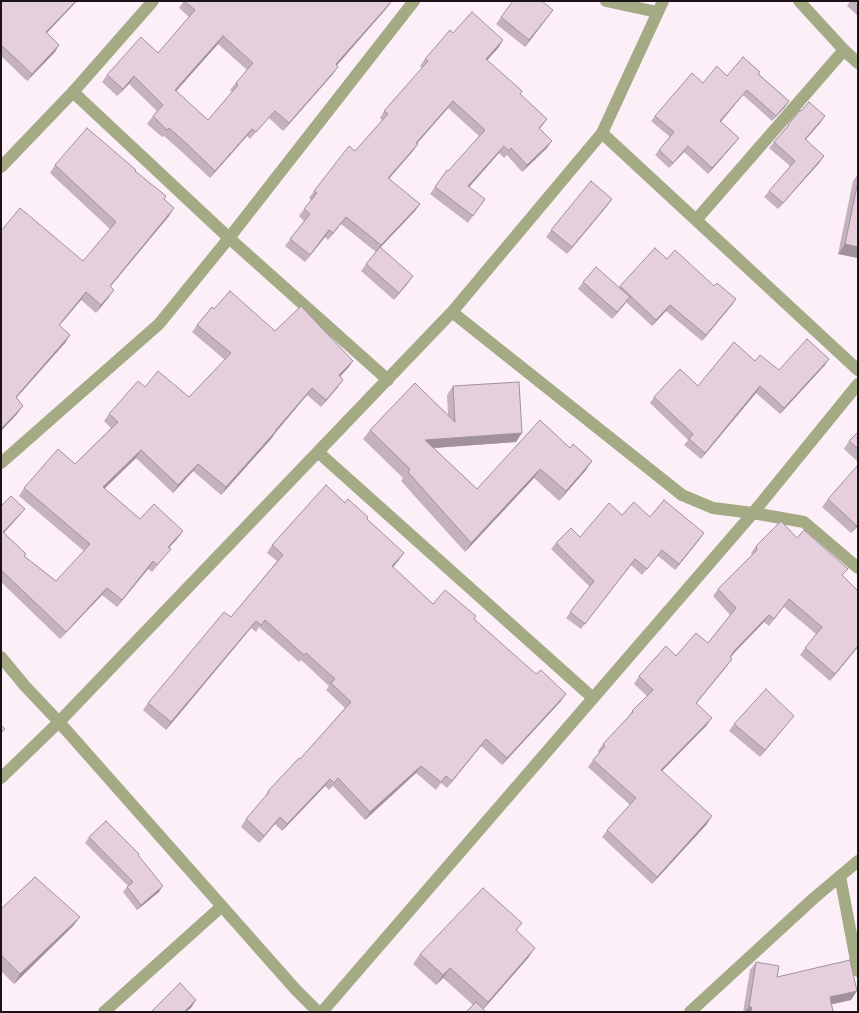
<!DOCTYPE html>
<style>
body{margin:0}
#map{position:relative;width:859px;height:1013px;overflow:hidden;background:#fdeff8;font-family:"DejaVu Sans",sans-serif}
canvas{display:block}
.frame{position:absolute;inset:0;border:2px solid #1b1318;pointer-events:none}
</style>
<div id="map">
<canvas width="859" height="1013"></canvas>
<div class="frame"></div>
</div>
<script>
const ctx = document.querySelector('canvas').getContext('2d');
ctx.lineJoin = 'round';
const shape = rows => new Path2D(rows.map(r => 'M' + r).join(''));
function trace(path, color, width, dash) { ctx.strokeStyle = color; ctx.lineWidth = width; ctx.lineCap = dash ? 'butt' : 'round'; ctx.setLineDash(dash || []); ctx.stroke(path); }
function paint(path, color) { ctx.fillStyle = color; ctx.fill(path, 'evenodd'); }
const minor = shape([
 [606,1,657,12],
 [799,1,844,50,858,63],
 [73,92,229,238,388,380],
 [602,133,858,370],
 [1,167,73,92,153,1],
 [696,220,844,50],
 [452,312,682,495,713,508,753,513,804,522,858,568],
 [318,452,593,698],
 [1,463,159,324,229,238,414,1],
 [1,657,25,686,59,722,296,990,318,1012],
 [1,778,59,722,452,312,602,133,663,1],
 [840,876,858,971],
 [104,1012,222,906],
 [322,1012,753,513,858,384],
 [690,1012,814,898,858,861]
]);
const wall = shape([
 [1,1,77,1,47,33,55,52,27,81,1,56],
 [184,1,390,1,391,2,386,9,337,65,333,74,283,131,269,118,250,139,247,136,210,178,182,152,164,136,162,137,147,124,153,116,157,111,129,84,117,96,102,82,107,75,158,53,189,17,179,8],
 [218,44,247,70,236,83,230,90,232,92,208,120,176,91],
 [850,1,858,1,858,16,847,6],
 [553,10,525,47,496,24,501,17],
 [453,33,499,47,487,60,522,91,520,94,547,119,539,129,547,148,522,172,507,155,504,158,499,153,469,187,480,206,468,223,430,194,435,187,479,136,448,108,417,144,418,144,413,151,389,179,420,204,415,211,380,248,413,276,408,283,394,300,361,271,366,264,376,252,341,224,328,240,325,237,305,262,285,246,304,221,299,216,311,200,309,198,314,191,355,151,382,120,380,118,384,111,422,68,420,66,425,59],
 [759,74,789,101,785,107,772,121,743,95,721,122,735,143,708,174,684,152,669,168,655,155,659,150,670,137,651,121,655,116,703,83,727,76],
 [821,122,806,139,820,162,778,209,764,197,769,191,790,166,769,148,788,125],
 [55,165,135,171,164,199,169,216,111,286,109,297,96,313,81,300,59,326,70,335,65,343,16,398,17,414,1,431,1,231,83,261,110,229,50,173],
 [858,174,858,258,838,254,853,181],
 [612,199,607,206,567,254,546,237,551,230],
 [667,259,736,299,732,305,702,341,666,311,652,326,626,302,612,319,578,289,583,282,619,287,620,286],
 [214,309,275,331,353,361,348,368,340,377,338,387,321,407,307,395,276,432,271,439,221,495,193,471,173,493,136,458,104,488,140,519,183,531,177,539,169,548,171,549,165,556,152,572,148,569,117,607,102,595,60,639,1,582,1,506,25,509,19,516,4,533,26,554,24,556,56,581,84,551,19,496,24,488,75,464,111,428,104,421,109,414,145,387,189,397,225,360,192,332,197,325],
 [755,361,779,370,825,365,780,414,756,393,701,459,684,445,688,440,650,403,654,397,698,386],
 [453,386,516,442,434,448,477,489,570,448,592,461,586,470,559,501,534,478,465,552,401,481,403,478,363,439,370,430,448,415,447,395],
 [858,432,858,462,844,449,849,441],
 [828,499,858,526,851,533,822,507],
 [345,503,367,519,399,560,393,567,433,604,474,619,561,701,502,765,481,746,447,788,441,783,436,790,416,773,365,820,333,786,329,790,325,786,282,831,275,824,259,843,241,827,246,819,264,799,268,791,300,759,345,708,326,690,329,686,301,660,299,662,259,627,256,632,251,628,166,730,143,710,148,703,231,617,277,561,267,553,272,545],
 [622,515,650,517,704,533,675,570,658,556,642,575,631,565,581,629,566,618,590,587,551,549,556,543,580,537],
 [797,538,843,576,858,647,830,681,800,655,816,634,784,607,769,626,764,622,735,652,730,658,727,666,696,704,707,725,662,771,707,824,652,884,602,837,607,830,630,805,588,767,593,760,599,753,598,751,603,744,627,718,632,711,647,696,634,684,639,676,676,656,708,643,730,615,713,596,718,589,752,555,751,553,756,546],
 [789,722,760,757,729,731,734,724],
 [89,837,138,856,159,892,137,910,123,892,128,886,85,843],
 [1,909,80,917,73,926,14,984,1,971],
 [517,931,528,958,483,1009,473,1005,443,978,436,985,413,964,420,954],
 [756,962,777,977,851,1000,832,1004,833,1012,743,1012,750,970]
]);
const shadedWall = shape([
 [76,1,77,1,41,39,46,32],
 [391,2,386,9,331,72,336,64],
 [553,10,548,17,525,47,529,40],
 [223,36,218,44,170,98,175,90],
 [503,40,499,47,482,66,486,59],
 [59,45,55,52,27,81,32,74],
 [338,67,333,74,283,131,289,123],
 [134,76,129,84,117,96,123,89],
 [747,90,743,95,716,127,720,121],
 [453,101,448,108,411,150,416,143],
 [789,101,785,107,772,121,776,116],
 [825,116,821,122,801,145,805,139],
 [547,119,542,126,534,135,539,128],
 [252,129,247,136,210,178,215,171],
 [739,138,735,143,708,174,712,168],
 [552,141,547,148,522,172,527,165],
 [418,144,413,151,383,185,388,178],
 [504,146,499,153,464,193,468,186],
 [688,146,684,152,669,168,673,163],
 [824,156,820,162,778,209,783,203],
 [612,199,607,206,567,254,572,247],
 [420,204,415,211,376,252,381,245],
 [174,208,169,216,104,294,110,286],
 [346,217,341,224,328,240,333,233],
 [329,230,325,237,305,262,310,255],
 [845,244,858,247,858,258,838,254],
 [413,276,408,283,394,300,399,293],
 [114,290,109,297,96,313,101,305],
 [86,292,81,300,53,333,59,325],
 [630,297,625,304,612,319,617,312],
 [736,299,732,305,702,341,706,335],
 [670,305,666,311,652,326,656,320],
 [70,335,65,343,10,405,16,397],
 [829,359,825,365,780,414,784,408],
 [353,361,348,368,333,383,339,375],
 [343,380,338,387,321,407,326,400],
 [760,386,756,393,701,459,705,453],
 [312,388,307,395,276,432,271,439,221,495,226,487],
 [23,406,17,414,1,431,1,429],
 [522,433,516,442,419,449,425,440],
 [141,450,136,458,98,495,103,487],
 [592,461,586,470,559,501,566,491],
 [198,464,193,471,173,493,178,485],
 [540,469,534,478,465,552,471,543],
 [25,509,19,516,1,536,3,532],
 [858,524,858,526,851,533],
 [183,531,177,539,163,554,168,547],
 [704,533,700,539,675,570,679,564],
 [404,553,399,560,387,574,392,566],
 [635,559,631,565,581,629,585,624],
 [153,561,148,569,117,607,122,600],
 [107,588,102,595,60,639,66,632],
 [769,615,764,622,735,652,725,664,735,650],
 [256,621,251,628,166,730,171,722],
 [858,646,858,647,830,681,835,674],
 [732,659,727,666,691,710,696,703],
 [566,694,561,701,502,765,507,758],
 [794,716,789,722,760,757,765,750],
 [712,718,707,725,656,777,661,770],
 [486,739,481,746,447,788,452,781],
 [421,766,416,773,365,820,370,812],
 [330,779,325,786,282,831,287,824],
 [712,816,707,824,652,884,657,877],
 [280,817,275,824,259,843,264,836],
 [163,886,159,892,137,910,141,905],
 [80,917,73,926,14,984,20,974],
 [535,948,528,958,481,1012,488,1002],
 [450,968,443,978,436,985,443,975],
 [857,991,851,1000,824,1006,830,997],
 [196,1000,191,1008,186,1012,184,1012],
 [749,1007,752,1007,749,1012,745,1012]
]);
const building = shape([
 [1,1,76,1,46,32,59,45,32,74,1,45,1,1],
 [184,1,390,1,391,2,336,64,338,67,289,123,275,111,256,132,252,129,215,171,187,144,169,128,167,130,153,116,163,105,134,76,123,89,107,75,141,37,158,53,195,10,184,1],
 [223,36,253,63,236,83,238,85,208,120,175,90,223,36],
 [513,1,542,1,553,10,529,40,501,17,513,1],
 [853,1,858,1,858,6,853,1],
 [472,12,503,40,486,59,522,91,520,94,547,119,539,128,552,141,527,165,511,148,509,151,504,146,468,186,485,199,473,216,435,187,447,170,448,171,485,130,453,101,416,143,418,144,388,178,420,204,381,245,346,217,333,233,329,230,310,255,290,239,310,214,304,209,317,193,314,191,349,146,355,151,388,114,384,111,428,61,425,59,450,30,453,33,472,12],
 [743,57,760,72,758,74,789,101,776,116,747,90,720,121,739,138,712,168,688,146,673,163,659,150,674,132,655,116,692,73,703,83,717,66,727,76,743,57],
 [809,102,825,116,805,139,824,156,783,203,769,191,795,161,774,142,789,125,788,125,800,110,801,111,809,102],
 [87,128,136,170,135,171,166,196,164,199,174,208,110,286,114,290,101,305,86,292,59,325,70,335,16,397,23,406,1,429,1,231,20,208,83,261,116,222,55,165,87,128],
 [591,181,612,199,572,247,551,230,591,181],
 [858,181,858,247,845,244,858,181],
 [380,247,413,276,399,293,366,264,380,247],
 [655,248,667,259,675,250,714,286,717,283,736,299,706,335,670,305,656,320,620,286,655,248],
 [596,267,630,297,617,312,583,282,596,267],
 [230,291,275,331,301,306,353,361,339,375,343,380,326,400,312,388,275,431,276,431,226,487,198,464,178,485,141,450,103,487,140,519,154,504,183,531,168,547,171,549,157,565,153,561,122,600,107,588,66,632,1,570,1,506,11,496,25,509,3,532,26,554,24,556,56,581,90,544,24,488,58,449,75,464,118,422,109,414,138,381,145,387,158,371,189,397,231,353,197,325,212,307,214,309,230,291],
 [807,339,829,359,784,408,760,386,705,453,689,439,693,434,654,397,680,369,698,386,734,342,755,361,760,355,779,370,807,339],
 [519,382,522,433,425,440,477,489,540,420,570,448,573,444,592,461,566,491,540,469,471,543,408,472,410,469,370,430,415,383,455,422,453,386,519,382],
 [858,432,858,449,849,441,858,432],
 [858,465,858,524,857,526,828,499,858,465],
 [326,485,345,503,348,499,368,517,367,519,404,553,392,566,433,604,445,590,476,616,474,619,536,674,541,670,566,694,507,758,486,739,452,781,446,776,441,782,421,766,370,812,338,778,334,783,330,779,287,824,280,817,264,836,246,819,269,792,268,791,299,758,300,759,351,702,331,683,335,679,306,653,304,655,265,620,261,625,256,621,171,722,148,703,224,612,231,617,283,555,272,545,326,485],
 [664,500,704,533,679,564,662,550,647,569,635,559,585,624,570,612,594,581,556,543,571,528,580,537,609,503,622,515,634,502,650,517,664,500],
 [781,521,797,538,804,530,848,569,842,575,858,591,858,646,835,674,805,648,822,627,789,599,774,619,769,615,735,650,730,657,732,659,696,703,712,718,661,770,712,816,657,877,607,830,636,798,593,760,605,746,603,744,633,712,632,711,653,690,639,676,666,646,676,656,696,633,708,643,736,608,718,589,757,550,756,546,781,521],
 [766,689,794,716,765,750,734,724,766,689],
 [1,725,5,729,1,733,1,725],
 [106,821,139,854,138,855,163,886,141,905,127,887,133,882,89,837,106,821],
 [35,877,80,917,20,974,1,955,1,909,35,877],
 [483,888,522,923,516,930,535,948,488,1002,450,968,443,975,420,954,483,888],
 [850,960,857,991,830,997,833,1012,751,1012,752,1007,749,1007,756,962,779,966,777,977,850,960],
 [180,983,196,1000,184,1012,151,1012,180,983],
 [476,1002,486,1012,466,1012,476,1002]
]);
trace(minor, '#a4aa83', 12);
paint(wall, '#c5b2be');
paint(shadedWall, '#a0919b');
paint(building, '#e5cfdd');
trace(building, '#a0919b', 1);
</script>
